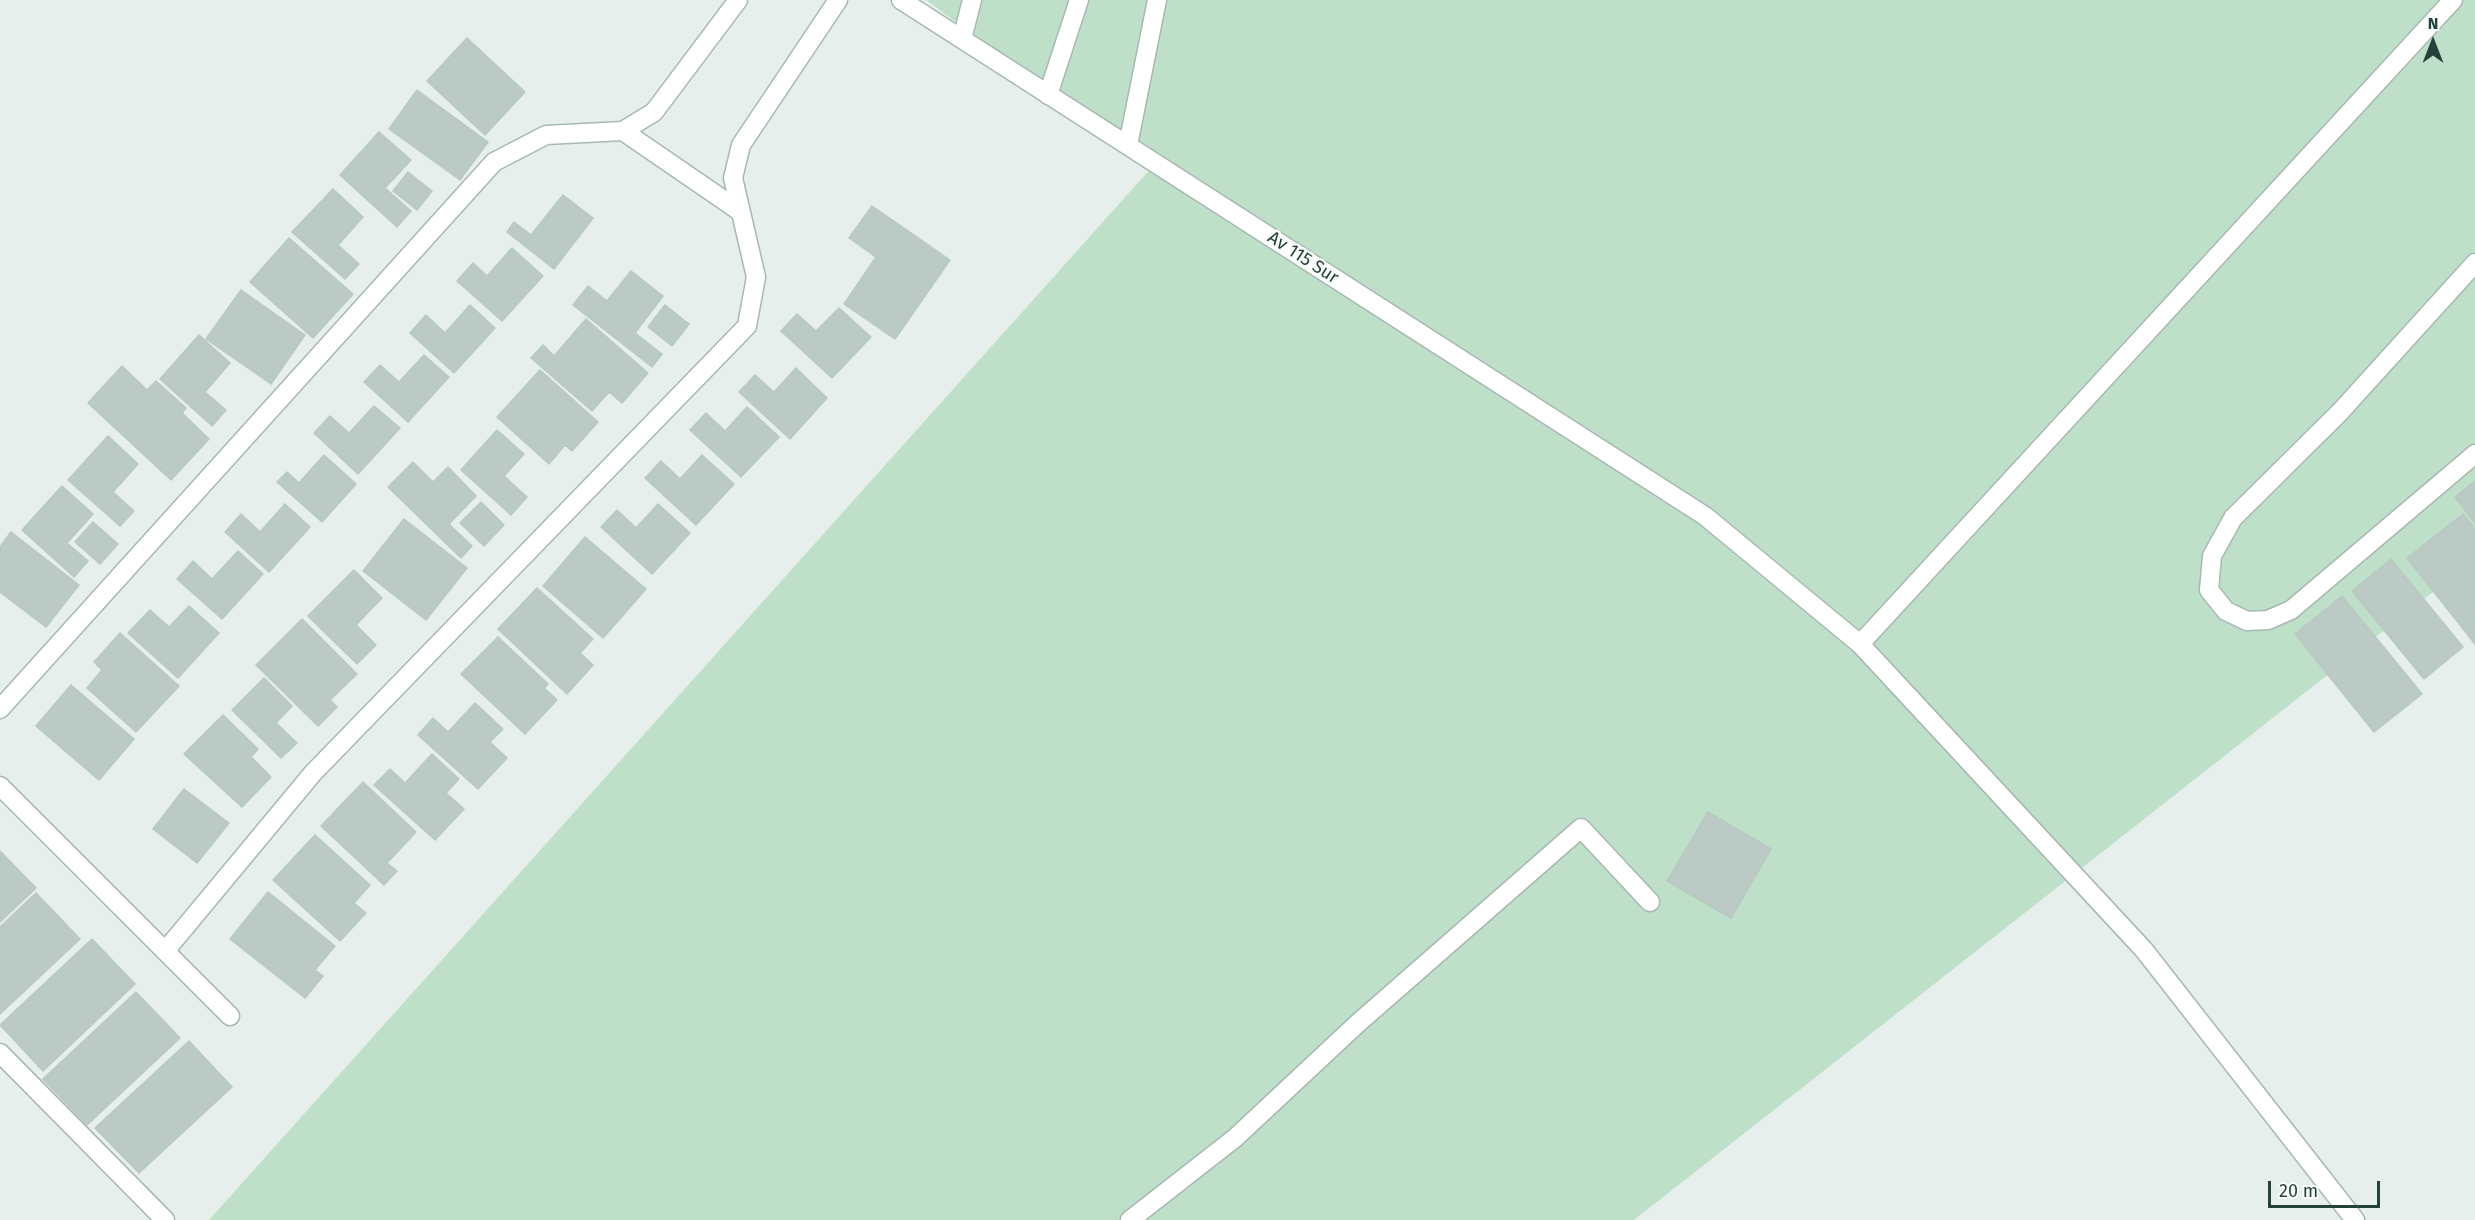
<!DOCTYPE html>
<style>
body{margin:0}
#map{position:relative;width:2475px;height:1220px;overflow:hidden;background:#e6efeb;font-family:"Fira Sans",sans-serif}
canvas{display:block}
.north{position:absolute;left:2403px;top:12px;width:60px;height:60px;-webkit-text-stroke:4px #f7fbf9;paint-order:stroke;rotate:0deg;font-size:16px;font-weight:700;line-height:24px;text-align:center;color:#24423a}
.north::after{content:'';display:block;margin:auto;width:21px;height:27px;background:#24423a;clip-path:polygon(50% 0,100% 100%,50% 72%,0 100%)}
.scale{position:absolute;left:2268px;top:1181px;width:112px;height:27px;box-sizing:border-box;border:3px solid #24423a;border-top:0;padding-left:8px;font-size:18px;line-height:21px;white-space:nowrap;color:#24423a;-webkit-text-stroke:4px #f7fbf9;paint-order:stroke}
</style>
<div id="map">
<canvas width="2475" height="1220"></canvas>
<div class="north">N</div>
<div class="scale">20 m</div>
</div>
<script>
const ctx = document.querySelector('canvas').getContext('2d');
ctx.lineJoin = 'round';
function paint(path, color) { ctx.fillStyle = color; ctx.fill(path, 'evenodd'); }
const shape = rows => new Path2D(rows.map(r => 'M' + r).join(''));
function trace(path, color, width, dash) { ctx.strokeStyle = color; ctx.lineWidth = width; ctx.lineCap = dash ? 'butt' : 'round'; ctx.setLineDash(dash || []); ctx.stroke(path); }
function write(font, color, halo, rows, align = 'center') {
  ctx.font = font + ' "Fira Sans",sans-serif'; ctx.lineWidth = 5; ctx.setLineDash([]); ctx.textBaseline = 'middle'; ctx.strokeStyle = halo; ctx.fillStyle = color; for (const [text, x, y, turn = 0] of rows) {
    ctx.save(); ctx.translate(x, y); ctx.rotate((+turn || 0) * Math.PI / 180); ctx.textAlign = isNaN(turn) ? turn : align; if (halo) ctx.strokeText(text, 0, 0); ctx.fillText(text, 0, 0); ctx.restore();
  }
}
const green = shape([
 [926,0,2475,0,2475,559,1634,1220,209,1220,1153,166]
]);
const building = shape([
 [467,38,525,92,485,135,427,81,467,38],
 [417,90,488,142,460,180,389,129,417,90],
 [379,132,411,160,385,188,411,211,397,227,340,175,379,132],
 [408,172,432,191,417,210,393,191,408,172],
 [333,189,363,217,338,245,359,264,345,279,292,232,333,189],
 [563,195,593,218,554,269,507,232,514,222,531,235,563,195],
 [872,206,950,260,895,339,844,304,876,257,849,238,872,206],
 [289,238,353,294,313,338,250,282,289,238],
 [512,248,543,276,502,321,457,281,473,263,487,276,512,248],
 [631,271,663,296,635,333,662,354,652,367,573,305,588,286,607,301,631,271],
 [241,290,305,335,271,384,206,339,241,290],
 [470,305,495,328,454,373,410,333,426,315,445,333,470,305],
 [665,305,689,324,672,346,648,327,665,305],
 [839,308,871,337,832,378,781,331,797,314,816,331,839,308],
 [586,319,648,373,622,403,609,392,592,411,531,358,543,345,554,356,586,319],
 [199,335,230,363,205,392,226,410,212,426,160,379,199,335],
 [424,355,449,377,408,422,364,382,380,365,399,382,424,355],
 [122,366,147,390,156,381,186,408,182,413,209,439,171,480,88,403,122,366],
 [796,368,827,398,790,439,739,392,755,375,774,392,796,368],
 [540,370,598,422,572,451,565,445,549,464,497,417,540,370],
 [374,406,400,428,358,474,314,433,330,416,349,433,374,406],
 [747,407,779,437,741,477,690,430,706,413,725,431,747,407],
 [497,430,524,454,504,476,527,497,511,515,461,470,497,430],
 [108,436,138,464,113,492,134,511,120,526,68,480,108,436],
 [324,455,356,484,322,522,277,482,287,472,299,483,324,455],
 [702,455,734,484,696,525,645,478,661,461,680,479,702,455],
 [413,462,433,482,448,467,476,496,449,524,472,546,461,558,388,487,413,462],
 [2475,481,2475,523,2455,497,2475,481],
 [62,486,93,514,67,543,88,561,74,577,22,530,62,486],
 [481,502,504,525,484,546,460,523,481,502],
 [285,504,310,527,269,572,225,532,241,514,260,532,285,504],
 [658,504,690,533,652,574,601,527,617,510,636,528,658,504],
 [2463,514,2475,529,2475,644,2407,558,2463,514],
 [404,519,467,568,426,620,363,571,404,519],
 [93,522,118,544,100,564,75,542,93,522],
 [11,532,79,585,46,627,0,592,0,547,11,532],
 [585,537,646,589,603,638,543,586,585,537],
 [238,551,263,574,222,619,177,579,193,561,212,579,238,551],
 [2391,559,2463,647,2424,679,2352,591,2391,559],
 [354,570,382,598,356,625,376,645,357,664,308,616,354,570],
 [537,588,593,639,580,653,593,665,567,694,498,629,537,588],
 [2342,596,2422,694,2374,732,2295,634,2342,596],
 [189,606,219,633,178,678,128,633,150,610,169,627,189,606],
 [302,619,357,674,330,700,337,707,318,726,256,665,302,619],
 [120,633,179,686,136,732,87,688,102,670,94,662,120,633],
 [498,637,548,684,544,688,557,700,525,734,461,674,498,637],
 [264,678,292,706,276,723,297,743,281,758,232,710,264,678],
 [71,685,134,739,99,780,36,726,71,685],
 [475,703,503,729,490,742,507,758,478,789,418,735,433,718,448,732,475,703],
 [223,715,258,749,251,757,271,777,242,807,184,754,223,715],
 [432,754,459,779,446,793,464,809,435,840,374,785,390,769,405,783,432,754],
 [363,782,416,832,387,863,397,871,384,885,321,826,363,782],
 [184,789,229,823,197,863,153,829,184,789],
 [1708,812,1771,849,1731,918,1667,881,1708,812],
 [315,835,370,885,354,903,366,913,340,941,273,880,315,835],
 [0,851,36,888,0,922,0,851],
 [268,892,335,946,315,970,323,976,305,998,230,939,268,892],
 [36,893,80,939,0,1014,0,927,36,893],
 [92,939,135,984,43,1071,0,1025,92,939],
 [136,992,180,1038,87,1125,43,1079,136,992],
 [189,1041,232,1087,139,1173,95,1128,189,1041]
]);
const street = shape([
 [901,0,1705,516,1860,644,2144,950,2355,1220],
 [962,39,972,0],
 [1048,95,1079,0],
 [623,131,741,212],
 [1128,145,1157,0],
 [2475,263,2340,412,2233,518,2212,556,2209,590,2226,611,2247,621,2268,620,2291,610,2475,454],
 [1860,644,2453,0],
 [0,709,494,162,546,135,623,131,654,112,738,0],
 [0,786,230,1016],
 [166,950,313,773,747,326,756,277,733,178,741,145,838,0],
 [0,1053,165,1220],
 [1130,1220,1235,1138,1357,1024,1581,828,1650,902]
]);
const streetNames = [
 ["Av 115 Sur",1303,258,33]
];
paint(green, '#bfe0c8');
paint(building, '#bbcac4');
trace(building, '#b8c9c2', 1.5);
trace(street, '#a8b8b2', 21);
trace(street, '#fff', 18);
write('18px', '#24423a', '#f7fbf9', streetNames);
</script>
